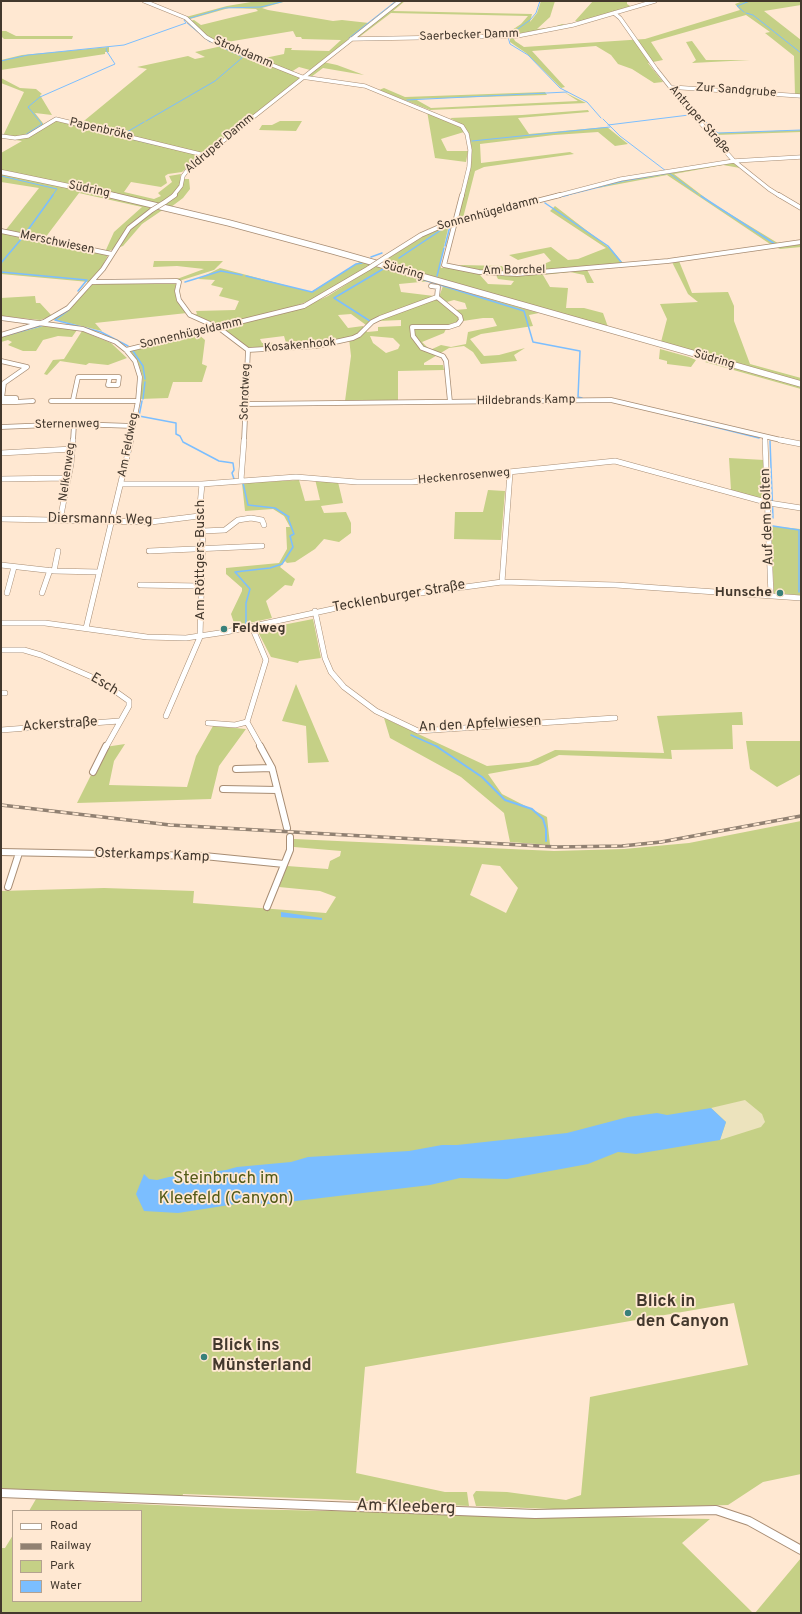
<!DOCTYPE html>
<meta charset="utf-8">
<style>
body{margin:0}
#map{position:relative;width:802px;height:1614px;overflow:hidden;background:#ffe8d2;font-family:Overpass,sans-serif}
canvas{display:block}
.frame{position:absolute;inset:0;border:2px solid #43382d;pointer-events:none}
.legend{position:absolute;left:12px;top:1510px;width:130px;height:92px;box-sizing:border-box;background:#ffe8d2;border:1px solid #b4a290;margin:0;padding:5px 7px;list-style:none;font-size:12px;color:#43382d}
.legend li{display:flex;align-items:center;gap:8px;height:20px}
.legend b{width:20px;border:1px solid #b4a290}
</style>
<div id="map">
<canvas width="802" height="1614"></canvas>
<div class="frame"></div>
<ul class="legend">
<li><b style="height:5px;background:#fff"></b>Road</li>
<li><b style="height:5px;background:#918172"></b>Railway</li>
<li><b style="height:11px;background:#c5d086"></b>Park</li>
<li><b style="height:11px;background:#7bbeff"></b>Water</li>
</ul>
</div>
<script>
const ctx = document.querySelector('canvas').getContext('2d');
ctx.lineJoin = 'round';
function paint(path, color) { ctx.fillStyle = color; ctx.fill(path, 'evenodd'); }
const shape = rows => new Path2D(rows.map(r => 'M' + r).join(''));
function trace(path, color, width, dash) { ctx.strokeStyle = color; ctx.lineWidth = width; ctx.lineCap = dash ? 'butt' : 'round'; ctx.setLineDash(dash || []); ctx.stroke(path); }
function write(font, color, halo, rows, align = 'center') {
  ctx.font = font + ' Overpass,sans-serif'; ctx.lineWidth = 3.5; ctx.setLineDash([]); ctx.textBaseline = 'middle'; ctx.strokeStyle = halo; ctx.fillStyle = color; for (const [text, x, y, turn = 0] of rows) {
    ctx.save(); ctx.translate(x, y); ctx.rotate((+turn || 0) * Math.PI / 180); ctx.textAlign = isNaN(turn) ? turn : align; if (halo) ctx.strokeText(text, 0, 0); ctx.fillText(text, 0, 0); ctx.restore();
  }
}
const green = shape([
 [257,1,287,1,262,8,268,10,333,21,342,20,369,23,310,70,299,67,291,72,260,59,284,54,285,48,292,48,291,50,329,51,341,40,302,39,301,37,296,37,293,31,221,43,207,36,190,21,194,20,201,25,258,11,256,9,229,8,190,19,186,17,227,6],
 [402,1,405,1,393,11,532,14,530,22,537,13,541,1,555,1,550,17,537,29,554,27,562,24,567,26,503,36,521,24,528,16,391,13,358,38,356,37],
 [593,1,627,1,627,4,632,7,583,22,575,21],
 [743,1,801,1,801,5,764,11,801,40,801,95,795,95,794,56,765,33,770,32,746,15,651,42,663,60,648,63,663,82,654,83,632,69,618,64,611,55,596,46,532,51,565,87,561,88,526,53,510,42,510,37,513,37,515,41,524,47,645,39,740,10,735,4],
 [1,31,6,31,16,36,73,36,72,39,4,39,1,36],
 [692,41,706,60,750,60,692,63,696,60,686,42],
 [222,46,301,77,205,157,200,156,182,172,168,174,165,176,167,183,161,187,131,182,124,192,154,199,161,196,158,193,172,182,169,176,181,174,180,179,189,179,190,189,183,198,171,207,1,170,1,153,22,141,2,138,24,92,1,83,1,78,20,88,36,89,42,94,40,95,52,115,35,113,46,127,56,120,79,125,147,69,137,67,188,56,195,59,205,57,195,52],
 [109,47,109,52,105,52,105,54,1,70,1,60,22,55],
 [323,62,337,65,364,75,323,68,311,77,305,77],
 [384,88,405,97,545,92,547,95,415,99,431,108,578,101,564,92,586,103,430,110,379,90],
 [588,110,589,112,518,118,529,134,607,127,628,144,615,146,598,132,554,135,480,144,481,163,570,152,574,154,484,167,475,171,463,218,458,216,471,167,472,150,469,134,461,124,450,118,522,115],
 [427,111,460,126,464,132,441,139,447,151,468,151,466,162,435,158],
 [280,121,302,121,296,131,259,130,262,125,272,125],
 [801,130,801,132,715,135,714,133],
 [732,162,740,168,723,165,674,174,712,203,781,245,801,243,801,247,780,249,773,246,667,175,598,188,589,188,622,180],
 [1,174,44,182,164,209,142,224,123,246,105,252,114,232,142,207,79,193,45,238,5,231,39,188,1,182],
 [555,206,612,250,623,263,585,266,594,283,587,283,584,275,570,272,543,275,550,287,568,288,566,308,584,308,603,313,608,327,382,262,424,236,449,225,440,263,441,268,456,267,462,265,502,266,506,272,524,272,551,261,544,253,518,260,509,255,551,247,568,260,578,259,606,248,550,211],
 [480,275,496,275,498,279,514,281,511,285,488,284],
 [1,232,108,255,101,269,89,282,1,274],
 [154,261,223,261,214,270,179,281,177,279,204,269,177,266,153,267],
 [361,261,372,264,309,301,292,307,219,326,194,315,197,314,196,311,235,310,239,301,219,296,223,288,211,285,215,280,198,279,220,268,311,292],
 [679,261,692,293,728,292,734,306,734,321,750,364,801,378,801,382,661,342,667,319,660,304,698,302,688,294,672,262],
 [377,265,431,281,399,284,401,292,434,296,386,314,366,325,351,314,338,315,348,328,363,326,367,332,378,331,378,327,401,326,401,320,378,321,437,299,460,318,463,317,455,310,467,309,465,303,454,300,447,302,439,297,443,286,539,313,529,315,533,326,481,334,470,339,484,356,499,355,525,348,514,355,517,361,481,364,473,352,464,346,449,348,424,363,424,365,443,365,444,370,398,371,398,401,345,401,351,356,349,338,329,343,287,346,284,336,260,339,262,343,272,342,273,347,250,349,222,328,278,315,310,304,328,296],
 [483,318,493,318,497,326,468,332,466,344,451,347,441,345,430,350,422,342,444,333,448,325,456,322],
 [370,336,393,338,400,345,398,349,386,353,373,343],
 [102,283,176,283,175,291,180,305,187,313,95,323,102,331,52,319,70,308,92,285],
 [35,296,36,303,40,303,52,316,40,320,1,316,1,298],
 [47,325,77,330,72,337,58,336,43,340,36,351,23,351,8,345,12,342,8,340,1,342,1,337],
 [82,331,111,343,127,358,108,365,89,363,86,365,60,361,47,375,44,374,53,360,64,359],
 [198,334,205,340,202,364,207,366,202,382,173,382,168,398,140,399,143,377,138,362,130,350],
 [660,349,689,357,696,360,691,367,667,364,667,361,659,359],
 [706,359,801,386,801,389,705,362],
 [729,458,764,460,766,501,731,490],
 [315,479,338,482,343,503,321,506,324,513,346,512,351,523,351,533,339,542,324,539,315,549,295,562,287,563,285,561,280,567,295,579,292,586,285,585,266,601,272,618,235,626,231,614,242,591,242,588,226,574,226,568,279,563,287,549,286,527,290,527,284,516,273,509,245,511,242,483,299,480,305,501,320,500],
 [488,490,505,491,501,540,454,539,455,512,483,512],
 [771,526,800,529,800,595,774,594],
 [313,619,321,658,299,661,298,663,271,657,257,630],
 [296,684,329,762,308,763,306,726,282,721],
 [742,712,743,725,732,725,733,749,671,750,672,759,559,755,538,765,488,774,502,794,547,817,550,845,510,842,504,813,461,777,390,738,384,718,487,766,529,762,555,750,664,753,657,716],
 [213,726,246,729,219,766,211,799,77,803,105,747,125,744,114,761,109,785,187,787,196,756],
 [746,741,801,741,801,774,777,787,750,769],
 [801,821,801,1474,763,1482,728,1505,579,1510,476,1506,473,1495,476,1491,507,1492,566,1500,581,1495,590,1397,748,1365,734,1303,365,1367,356,1473,445,1492,467,1492,469,1506,325,1499,183,1494,182,1498,1,1489,1,891,104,888,194,891,193,903,326,913,336,897,320,891,279,887,287,866,328,869,330,861,340,856,341,851,294,847,294,839,554,851,624,849,689,843],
 [482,864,500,866,518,888,506,913,470,895],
 [36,1499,238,1509,710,1519,682,1543,753,1613,1,1613,1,1548,5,1548,13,1535,13,1601,141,1601,141,1511,29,1511],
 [801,1558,801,1613,755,1613]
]);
const sand = shape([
 [745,1100,762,1114,765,1122,761,1127,720,1140,726,1122,711,1108]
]);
const water = shape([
 [281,912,322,918,322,920,281,917],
 [711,1108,726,1122,720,1140,636,1154,618,1152,588,1164,507,1179,460,1178,430,1185,271,1204,242,1203,178,1213,144,1211,136,1194,144,1174,149,1179,157,1180,169,1177,226,1170,237,1167,291,1162,308,1157,409,1151,442,1145,457,1145,567,1133,628,1117,657,1113,667,1115]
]);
const streamFar2 = shape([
 [744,12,737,6,750,1],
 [746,13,753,15,801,53],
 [187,23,210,42],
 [508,36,530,20,536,13,540,1],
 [508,37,510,44,528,55,560,88,587,102,601,118],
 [349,38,396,1],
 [1,61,28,55,124,45,186,23,184,20,224,8,261,7,285,1],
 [407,100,567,92],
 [603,119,620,136,666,171],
 [146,121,215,81,243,57,219,46],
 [144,122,120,136,156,145],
 [608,125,697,114,718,133,801,130],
 [25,135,42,124,28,107,40,97,115,64,106,50,107,48],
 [472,141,610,127],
 [669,173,698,194],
 [1,176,57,189,52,196],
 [564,196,624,181,670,173]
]);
const streamFar1 = shape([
 [701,196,775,244],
 [559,197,568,195],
 [545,203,608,246,621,262],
 [25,234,53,195],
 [445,246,450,226],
 [371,257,382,253],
 [399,258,447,226],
 [1,263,23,237],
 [1,272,87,280,78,291],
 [246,276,312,292,356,264,362,263],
 [437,276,444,248],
 [424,280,524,311,533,342,580,351,578,397,582,398],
 [185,282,221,271,242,275],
 [69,310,55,320,101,332,128,346],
 [370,321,334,298,383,269,387,269],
 [4,336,44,325],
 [133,351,143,366,145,379],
 [143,399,145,382],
 [142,401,139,416,176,423,176,434,180,436,183,442,219,461,233,463,234,470,232,473,234,479],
 [671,416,759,438],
 [770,441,773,518],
 [243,483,248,505,275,508,289,517],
 [773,526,799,530,799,592],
 [246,624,246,603,250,589,235,572,270,568,282,564,293,547,290,536,294,534,288,518],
 [411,735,438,747]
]);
const stream = shape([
 [436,746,482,777,505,800,532,809,543,819,546,829,546,841]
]);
const minorFar4 = shape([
 [144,1,186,18,206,37,215,42,302,77,365,86,462,126,467,134,470,150,469,167,462,196],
 [614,13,620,18,656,69,683,103,734,161,769,189,780,196],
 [351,39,517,36,573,25,655,1],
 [670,87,801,96],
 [1,136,15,138,28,136,56,119,204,155],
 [173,196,181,186,183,176,189,168,400,1],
 [556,196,621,179,734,161,801,157]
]);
const minorFar3 = shape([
 [462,195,444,265,479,272,517,274,668,261,801,242],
 [779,195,801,208],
 [165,202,175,195],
 [1,231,112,254],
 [386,257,421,235,446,224,560,195],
 [93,282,177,281,179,282,177,291,179,300,190,315,219,328,248,350],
 [437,297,460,316,461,320,458,324,449,327,412,327,413,336,422,348,443,356,446,361,450,402],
 [1,318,83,329,116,342,126,350,135,361,140,377,138,401,130,441],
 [1,335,44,322,68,308,103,269,129,228,152,210],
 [126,350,304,306,369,268],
 [248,350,317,346,353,338,359,335,372,322,380,318,437,297,438,287,431,286],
 [1,361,27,367,4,383,2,398,16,398,16,402,33,401],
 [110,377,119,377,118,385,108,385,110,377],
 [73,400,78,377,110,377],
 [51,401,138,401],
 [1,402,16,402],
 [246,404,611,400,785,441],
 [1,427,74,424,133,426],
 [765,438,765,441],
 [73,441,74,424],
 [244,441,248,350]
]);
const minorFar2 = shape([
 [765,440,771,596],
 [780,440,801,444],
 [1,453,72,449],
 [1,479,68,478],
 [241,480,244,440],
 [121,484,202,484,296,477,357,482,412,482,615,461,769,503,801,508],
 [1,519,151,522,199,516],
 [60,520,71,464,73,440],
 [203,531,225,530,238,520,251,518,262,520,264,525],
 [149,551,262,546],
 [1,565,54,571,99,572],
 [54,571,58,551],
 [502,582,510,473],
 [140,585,200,586],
 [7,593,14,567],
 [42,593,50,570],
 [315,611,325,658,331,672,344,687,376,711,418,731,615,718],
 [1,623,45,623,147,637,186,638,226,632,383,598,502,582,616,585,801,598],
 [252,627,266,660,247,722,261,747],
 [86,628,131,440],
 [1,650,24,650,41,655,101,681,129,701,129,706,106,747],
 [1,693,5,693],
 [166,716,200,637,203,531,199,516,202,484],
 [208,723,235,725,247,722],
 [1,730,119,721]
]);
const minorFar1 = shape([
 [260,746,272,768,287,828],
 [236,769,272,768],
 [93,772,106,746],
 [223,789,277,790],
 [1,852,204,856,284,864],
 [8,887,19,853],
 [267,907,290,850,290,837]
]);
const minor = shape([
 [1,1493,535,1514,716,1510,749,1521,801,1550]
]);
const majorFar1 = shape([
 [1,172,116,196]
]);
const major = shape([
 [111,195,229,223,333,251,801,384]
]);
const rail = shape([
 [1,805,170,825,557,847,622,846,661,842,801,816]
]);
const minorBridge = shape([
 [152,210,165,202],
 [369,268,386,257]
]);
const markers = [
 [780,593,4,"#38807a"],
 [224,629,4,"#38807a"],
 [628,1313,4,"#38807a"],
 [204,1357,4,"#38807a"]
];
const farStreetnames = [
 ["Saerbecker Damm",469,36,-2],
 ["Strohdamm",243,53,23],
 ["Zur Sandgrube",736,91,4],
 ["Antruper Straße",699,120,49],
 ["Papenbröke",101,130,13],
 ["Aldruper Damm",220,144,-40],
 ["Südring",89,190,12],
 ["Sonnenhügeldamm",488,214,-15],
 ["Merschwiesen",57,243,12],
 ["Südring",403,271,16],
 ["Am Borchel",514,271,-1],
 ["Sonnenhügeldamm",191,334,-13],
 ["Kosakenhook",300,346,-5],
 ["Südring",714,360,16],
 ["Schrotweg",246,392,-88],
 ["Hildebrands Kamp",526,401,-1],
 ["Sternenweg",67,425,-1],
 ["Am Feldweg",129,445,-79],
 ["Nelkenweg",68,472,-82],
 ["Heckenrosenweg",464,477,-5]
];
const streetNames = [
 ["Auf dem Bolten",768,517,-92],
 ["Diersmanns Weg",100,520,1],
 ["Am Röttgers Busch",201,560,-90],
 ["Tecklenburger Straße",399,597,-10],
 ["Esch",104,685,31],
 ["Ackerstraße",60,725,-4],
 ["An den Apfelwiesen",480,725,-3],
 ["Osterkamps Kamp",152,856,2]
];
const poiNames = [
 ["Hunsche",772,593],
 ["Feldweg",232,629,"left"]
];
const nearParknames = [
 ["Steinbruch im",226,1180],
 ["Kleefeld (Canyon)",226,1200]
];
const nearPoinames = [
 ["Blick in",636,1303],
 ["den Canyon",636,1323],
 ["Blick ins",212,1347],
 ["Münsterland",212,1367]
];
const nearStreetnames = [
 ["Am Kleeberg",406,1508,2]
];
paint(green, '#c5d086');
paint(sand, '#ece3bd');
paint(water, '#7bbeff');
trace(streamFar2, '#7bbeff', 1);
trace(streamFar1, '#7bbeff', 1.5);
trace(stream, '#7bbeff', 2);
trace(minorFar4, '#a88d74', 4.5);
trace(minorFar3, '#a88d74', 5.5);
trace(minorFar2, '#a88d74', 6);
trace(minorFar1, '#a88d74', 8);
trace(minor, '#a88d74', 10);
trace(majorFar1, '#a88d74', 5.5);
trace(major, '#a88d74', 7);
trace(minorFar4, '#fff', 3.5);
trace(minorFar3, '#fff', 4);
trace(minorFar2, '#fff', 5);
trace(minorFar1, '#fff', 6);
trace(minor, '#fff', 8);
trace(majorFar1, '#fff', 4.5);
trace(major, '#fff', 5.5);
trace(rail, '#918172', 3.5);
trace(rail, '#ffe8d2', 2, [6]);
trace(minorBridge, '#a88d74', 5.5, []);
trace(minorBridge, '#fff', 4);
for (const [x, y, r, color] of markers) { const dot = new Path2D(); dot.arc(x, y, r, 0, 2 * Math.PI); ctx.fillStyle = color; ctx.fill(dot); trace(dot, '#ffe8d2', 1.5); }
write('12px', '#43382d', '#ffe8d2', farStreetnames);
write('14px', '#43382d', '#ffe8d2', streetNames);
write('bold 14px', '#43382d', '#ffe8d2', poiNames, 'right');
write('17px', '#535a18', '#ffe8d2', nearParknames);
write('bold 17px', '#43382d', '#ffe8d2', nearPoinames, 'left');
write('17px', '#43382d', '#ffe8d2', nearStreetnames);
</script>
